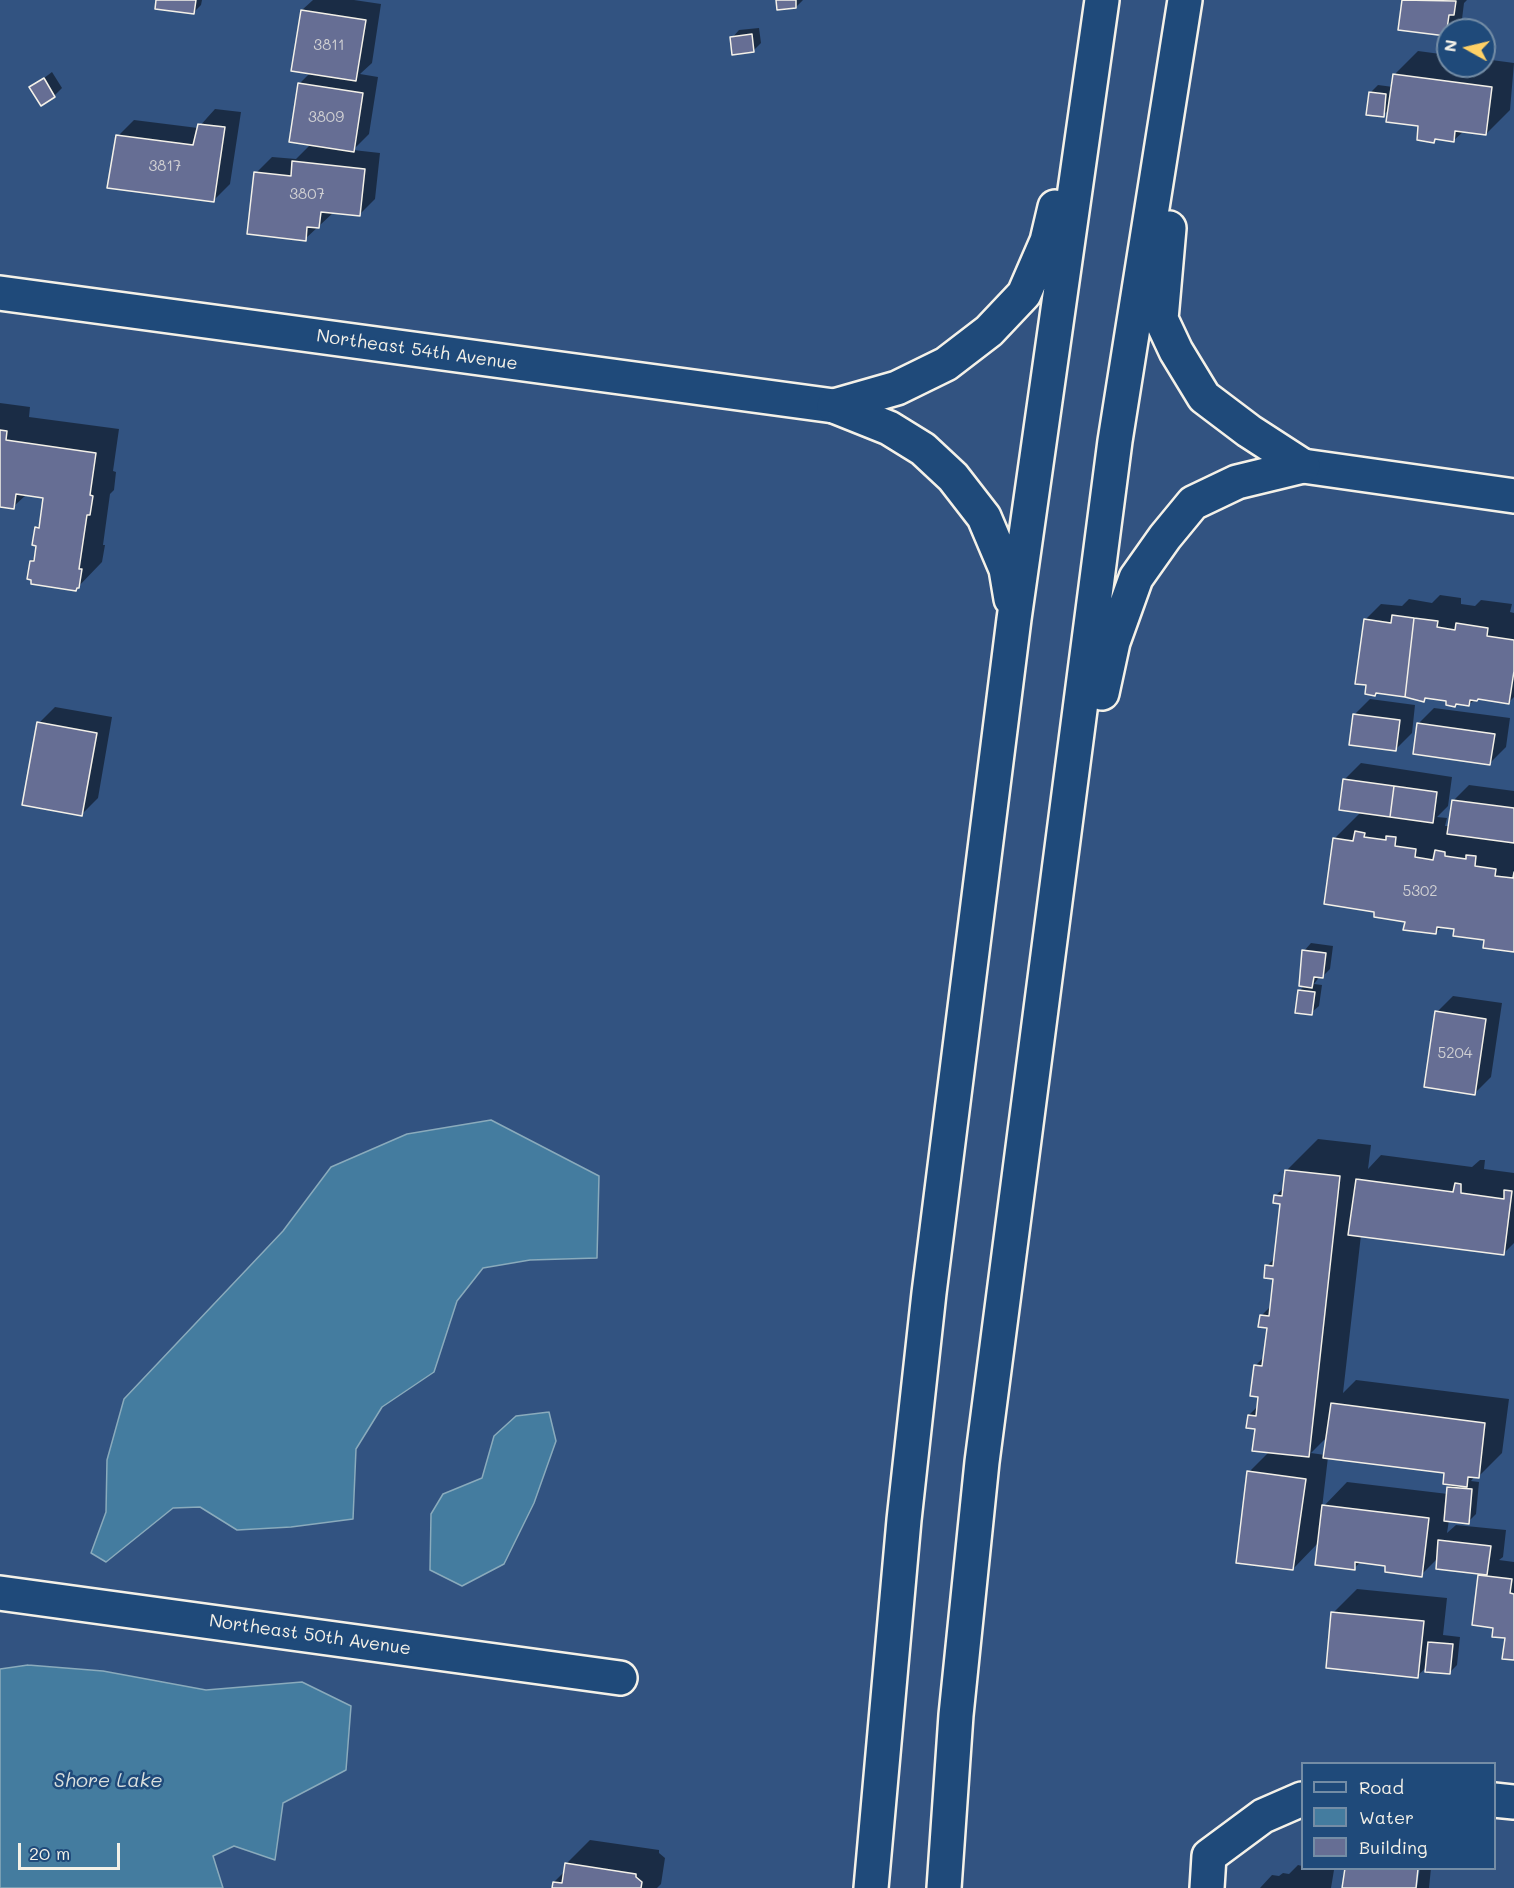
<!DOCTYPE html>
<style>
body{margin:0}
#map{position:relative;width:1514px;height:1888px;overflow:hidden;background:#325381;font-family:Mali,sans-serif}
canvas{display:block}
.legend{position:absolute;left:1301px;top:1762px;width:195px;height:108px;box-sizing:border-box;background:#1f4a7a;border:2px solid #748da6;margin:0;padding:8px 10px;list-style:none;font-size:18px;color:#f4f1e8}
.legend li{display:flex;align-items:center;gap:12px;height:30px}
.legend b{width:30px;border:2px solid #748da6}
.north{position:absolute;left:1436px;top:18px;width:60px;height:60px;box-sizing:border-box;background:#1f4a7a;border:2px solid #748da6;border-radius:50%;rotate:278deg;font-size:16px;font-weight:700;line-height:24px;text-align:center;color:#f4f1e8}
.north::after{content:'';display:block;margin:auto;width:21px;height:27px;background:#ffd166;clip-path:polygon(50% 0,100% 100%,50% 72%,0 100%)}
.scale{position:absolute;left:18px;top:1843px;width:102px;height:27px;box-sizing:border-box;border:3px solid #f4f1e8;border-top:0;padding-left:8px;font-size:18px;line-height:21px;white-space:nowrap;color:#f4f1e8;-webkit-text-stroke:4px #1f4a7a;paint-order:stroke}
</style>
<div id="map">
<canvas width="1514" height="1888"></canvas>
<ul class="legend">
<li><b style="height:8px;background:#1f4a7a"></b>Road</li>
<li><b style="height:16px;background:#447c9f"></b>Water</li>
<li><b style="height:16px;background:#666e94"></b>Building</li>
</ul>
<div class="north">N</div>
<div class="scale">20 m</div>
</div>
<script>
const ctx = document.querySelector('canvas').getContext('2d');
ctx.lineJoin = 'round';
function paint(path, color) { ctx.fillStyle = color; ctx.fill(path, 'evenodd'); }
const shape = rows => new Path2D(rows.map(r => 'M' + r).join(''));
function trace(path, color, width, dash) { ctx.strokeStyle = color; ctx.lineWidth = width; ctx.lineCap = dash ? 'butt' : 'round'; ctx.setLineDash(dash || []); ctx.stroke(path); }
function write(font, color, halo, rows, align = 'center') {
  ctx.font = font + ' Mali,sans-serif'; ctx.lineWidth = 5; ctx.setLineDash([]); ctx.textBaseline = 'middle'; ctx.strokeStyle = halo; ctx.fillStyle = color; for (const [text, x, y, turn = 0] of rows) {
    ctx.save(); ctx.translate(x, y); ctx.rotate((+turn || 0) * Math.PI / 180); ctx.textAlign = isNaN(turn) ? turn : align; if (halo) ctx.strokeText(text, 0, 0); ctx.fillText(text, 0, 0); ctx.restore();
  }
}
const water = shape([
 [491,1120,599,1176,597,1258,530,1260,483,1268,457,1301,434,1372,382,1407,356,1449,353,1519,291,1527,237,1530,200,1507,173,1508,106,1562,91,1553,106,1512,107,1460,124,1399,283,1231,331,1167,407,1134,491,1120],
 [549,1412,556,1441,534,1503,504,1564,462,1586,430,1570,431,1514,443,1494,482,1478,494,1436,516,1416,549,1412],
 [28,1665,103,1671,206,1690,302,1682,351,1706,346,1770,283,1803,275,1860,234,1846,213,1856,223,1888,0,1888,0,1669,28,1665]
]);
const shadow = shape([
 [157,0,202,0,201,5,194,12],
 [313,0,354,0,381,4,372,63,360,74,378,77,369,134,353,150,380,153,375,199,359,215,334,212,305,239,256,173,272,157,296,159,311,144,299,84,311,72,302,10],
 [778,0,803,0,796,7],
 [1403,0,1467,0,1464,3,1462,19,1448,30,1446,35,1400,29],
 [759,28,761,43,753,51,732,38,739,30],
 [1418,51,1448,55,1448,66,1484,66,1484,59,1514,63,1510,110,1486,134,1464,131,1454,140,1437,138,1433,141,1420,125,1390,109,1383,115,1370,93,1378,85,1393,87,1394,75],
 [52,72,62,88,54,96,31,88],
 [215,109,241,112,230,184,214,200,118,136,134,120,198,128],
 [0,403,30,407,29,417,119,429,113,471,116,472,114,490,110,494,103,545,105,545,102,562,76,589,31,561,36,557,36,528,41,523,44,497,27,494,13,507,0,506],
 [1440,595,1461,598,1461,604,1475,606,1481,600,1512,604,1510,612,1514,613,1514,697,1509,702,1479,698,1469,704,1457,703,1455,705,1448,700,1427,697,1424,700,1365,620,1381,604,1402,606,1409,599,1432,603],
 [1370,699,1415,705,1412,733,1396,749,1354,715],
 [55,707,112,717,98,798,82,814,39,723],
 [1434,708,1510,718,1506,747,1490,763,1418,724],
 [1361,763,1452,777,1448,806,1437,817,1447,818,1445,826,1449,826,1453,801,1469,785,1514,791,1514,951,1455,928,1442,926,1436,933,1376,910,1334,839,1361,812,1345,779],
 [1311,943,1333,946,1330,969,1322,977,1320,976,1314,984,1322,985,1319,1006,1311,1013,1299,991,1305,985,1304,951],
 [1453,996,1502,1003,1491,1077,1475,1093,1437,1012],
 [1318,1139,1371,1145,1368,1169,1381,1155,1472,1167,1480,1160,1485,1160,1484,1169,1514,1173,1514,1243,1503,1254,1361,1235,1343,1393,1356,1380,1509,1399,1502,1453,1478,1477,1475,1476,1471,1481,1479,1482,1476,1514,1468,1522,1449,1520,1447,1533,1456,1525,1506,1530,1503,1557,1499,1560,1514,1562,1514,1658,1506,1637,1495,1627,1479,1576,1482,1573,1438,1558,1421,1575,1387,1565,1361,1562,1354,1568,1319,1542,1293,1569,1249,1472,1270,1451,1249,1415,1258,1406,1259,1396,1255,1366,1265,1356,1269,1326,1261,1316,1271,1306,1274,1278,1267,1266,1276,1257,1282,1203,1275,1196,1285,1187,1287,1170],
 [1328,1436,1325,1455,1311,1453],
 [1328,1457,1446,1472,1452,1483,1449,1487,1448,1494,1347,1482,1322,1508],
 [1357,1589,1447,1598,1443,1635,1460,1637,1457,1665,1450,1672,1427,1667,1417,1676,1333,1613],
 [590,1840,659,1850,659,1853,665,1858,661,1884,657,1888,553,1888,554,1882,565,1871,566,1864],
 [1298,1865,1302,1866,1302,1868,1334,1870,1331,1888,1260,1888,1272,1875,1279,1876,1283,1873,1289,1874],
 [1420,1868,1431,1868,1429,1888,1417,1888]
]);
const building = shape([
 [156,0,196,0,194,14,155,9,156,0],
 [776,0,796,0,796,8,777,10,776,0],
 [1402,0,1456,1,1454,15,1449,15,1446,36,1398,30,1402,0],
 [301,10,366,20,356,81,291,71,301,10],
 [752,34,754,52,732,55,730,37,752,34],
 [1393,74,1492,87,1486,135,1455,131,1454,142,1435,139,1434,143,1417,140,1418,126,1386,122,1393,74],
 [44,78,55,97,41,106,29,87,44,78],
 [298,83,363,93,354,152,289,142,298,83],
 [1369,92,1386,94,1384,117,1366,115,1369,92],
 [198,124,225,127,214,202,107,188,116,135,193,145,198,124],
 [292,161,365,169,360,216,321,212,319,228,307,227,306,241,247,234,254,172,291,176,292,161],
 [0,430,7,431,6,440,96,453,90,495,93,496,90,515,87,515,79,569,82,569,79,588,77,588,76,591,31,584,31,580,27,579,30,561,34,561,36,546,32,545,35,527,39,528,43,498,16,494,14,509,0,507,0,430],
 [1392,615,1414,618,1405,697,1376,693,1375,696,1365,694,1366,685,1355,684,1364,619,1391,623,1392,615],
 [1414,618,1438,621,1437,627,1455,630,1456,623,1488,628,1487,636,1514,640,1514,671,1509,704,1478,699,1477,701,1470,700,1469,706,1456,704,1455,707,1446,705,1446,701,1425,698,1424,702,1405,697,1414,618],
 [1353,714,1400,720,1396,751,1349,745,1353,714],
 [37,722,97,733,82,816,22,805,37,722],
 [1417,723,1495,734,1490,765,1413,754,1417,723],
 [1343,779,1394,786,1390,817,1339,810,1343,779],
 [1394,786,1437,792,1433,823,1390,817,1394,786],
 [1452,800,1514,808,1514,843,1447,834,1452,800],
 [1355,831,1365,833,1364,837,1386,840,1386,836,1396,837,1395,846,1416,849,1415,857,1433,860,1435,850,1445,852,1445,856,1466,859,1466,855,1476,856,1475,866,1496,869,1495,876,1513,878,1514,872,1514,952,1483,948,1484,940,1453,936,1454,929,1437,927,1436,934,1403,930,1405,922,1374,917,1374,912,1324,904,1333,838,1353,841,1355,831],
 [1302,950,1326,953,1323,978,1314,977,1312,988,1299,986,1302,950],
 [1298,990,1315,992,1312,1015,1295,1013,1298,990],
 [1435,1011,1486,1019,1475,1095,1424,1087,1435,1011],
 [1285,1170,1340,1176,1309,1457,1252,1451,1255,1429,1246,1428,1248,1415,1256,1416,1258,1397,1250,1396,1254,1365,1262,1366,1267,1328,1258,1327,1260,1315,1269,1316,1273,1279,1264,1278,1265,1265,1273,1266,1280,1204,1273,1203,1274,1195,1282,1196,1285,1170],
 [1356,1179,1453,1192,1455,1183,1461,1184,1461,1193,1504,1199,1504,1190,1512,1191,1504,1255,1348,1235,1356,1179],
 [1331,1403,1485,1423,1479,1478,1468,1477,1467,1487,1443,1484,1444,1473,1323,1458,1331,1403],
 [1247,1471,1306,1479,1293,1570,1236,1563,1247,1471],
 [1447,1487,1472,1489,1469,1524,1444,1521,1447,1487],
 [1322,1505,1429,1518,1422,1577,1385,1572,1385,1566,1355,1562,1355,1570,1315,1565,1322,1505],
 [1438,1540,1491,1546,1487,1575,1436,1569,1438,1540],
 [1478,1575,1512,1579,1510,1593,1514,1594,1514,1660,1502,1659,1505,1638,1492,1637,1493,1628,1472,1625,1478,1575],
 [1331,1612,1424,1621,1418,1678,1326,1668,1331,1612],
 [1428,1642,1453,1644,1450,1674,1425,1672,1428,1642],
 [565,1863,636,1874,636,1877,642,1882,641,1888,552,1888,553,1882,562,1883,565,1863],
 [1345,1868,1418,1869,1416,1888,1342,1888,1345,1868]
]);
const minor = shape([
 [0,293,834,406],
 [1303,466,1514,496],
 [0,1593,620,1678],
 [1494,1800,1514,1802],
 [1207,1888,1209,1856,1263,1816,1302,1799]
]);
const highway = shape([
 [1169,228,1161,319,1176,351,1204,397,1249,431,1303,466],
 [834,406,897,388,946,364,989,331,1024,294,1047,241,1055,207],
 [834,406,889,428,923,449,953,477,984,517,1006,569,1011,599],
 [1102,693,1113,642,1136,578,1165,537,1193,503,1237,482,1303,466],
 [871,1888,904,1520,929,1293,1014,619,1102,0],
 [944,1888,956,1715,982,1462,1115,441,1185,0]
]);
const numberNames = [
 ["3811",329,45],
 ["3809",326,117],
 ["3817",165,166],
 ["3807",307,194],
 ["5302",1420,891],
 ["5204",1455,1053]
];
const streetNames = [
 ["Northeast 54th Avenue",417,350,8],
 ["Northeast 50th Avenue",310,1635,8]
];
const waterNames = [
 ["Shore Lake",108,1781]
];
paint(water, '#447c9f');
trace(water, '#8aabbc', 1.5);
paint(shadow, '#0007');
paint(building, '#666e94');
trace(building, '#f4f1e8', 1.5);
trace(minor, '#f4f1e8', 38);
trace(highway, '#f4f1e8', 38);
trace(minor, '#1f4a7a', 33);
trace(highway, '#1f4a7a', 33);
write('15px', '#d0d0d3', null, numberNames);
write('18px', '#f4f1e8', '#1f4a7a', streetNames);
write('italic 20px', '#dadfdd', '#1f4a7a', waterNames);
</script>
